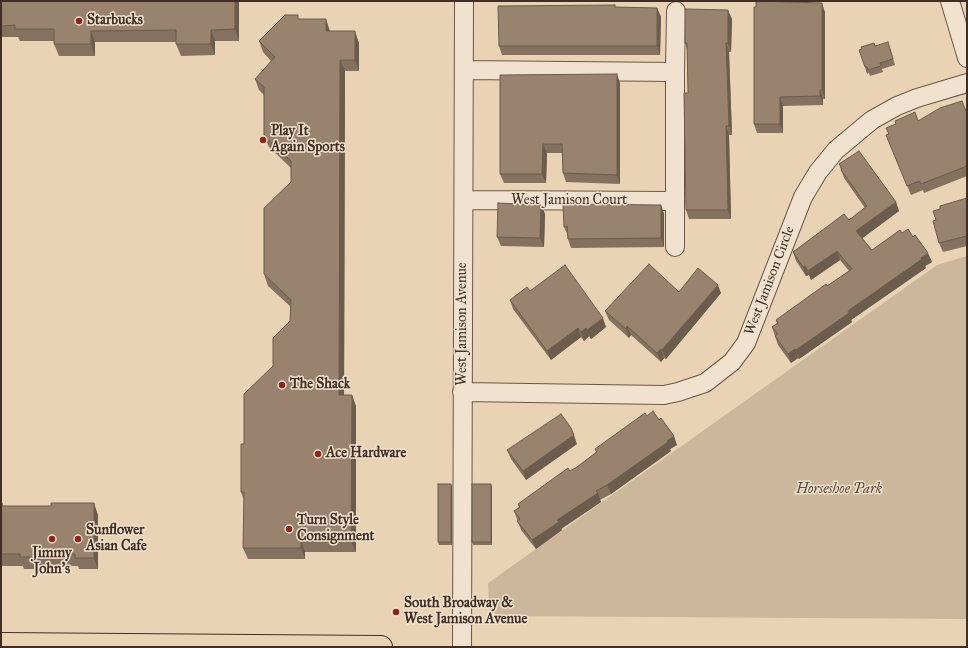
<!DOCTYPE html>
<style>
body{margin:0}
#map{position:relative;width:968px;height:648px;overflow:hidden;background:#ead3b5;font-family:"IM FELL Great Primer",serif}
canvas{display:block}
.frame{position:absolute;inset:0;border:2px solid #422d22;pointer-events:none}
</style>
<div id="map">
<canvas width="968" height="648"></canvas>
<div class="frame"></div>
</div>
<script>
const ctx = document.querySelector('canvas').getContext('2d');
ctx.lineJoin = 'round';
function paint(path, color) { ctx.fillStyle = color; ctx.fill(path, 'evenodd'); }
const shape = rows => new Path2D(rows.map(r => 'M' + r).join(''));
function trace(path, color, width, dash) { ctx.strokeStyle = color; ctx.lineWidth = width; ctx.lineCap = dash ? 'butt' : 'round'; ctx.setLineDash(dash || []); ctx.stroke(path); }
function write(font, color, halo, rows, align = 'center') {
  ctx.font = font + ' "IM FELL Great Primer",serif'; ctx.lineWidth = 3; ctx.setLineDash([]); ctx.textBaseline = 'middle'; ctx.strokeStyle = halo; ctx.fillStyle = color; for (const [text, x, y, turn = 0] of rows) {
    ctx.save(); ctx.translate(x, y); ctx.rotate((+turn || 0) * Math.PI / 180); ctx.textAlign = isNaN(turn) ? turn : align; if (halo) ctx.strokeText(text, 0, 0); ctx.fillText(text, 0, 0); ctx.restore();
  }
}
const green = shape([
 [967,256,967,619,498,616,489,609,488,583,937,265]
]);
const minor = shape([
 [950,1,967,58],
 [675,72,676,11],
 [464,200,675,201,675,72,464,70],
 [675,201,675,247],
 [462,392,664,395,678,392,705,383,732,362,746,343,803,197,818,172,836,150,872,120,897,106,917,98,967,83],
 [462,647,464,1]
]);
const major = shape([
 [1,644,381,647]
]);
const wall = shape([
 [1,1,239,1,239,41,215,41,215,55,181,56,176,44,176,42,95,42,95,56,59,56,54,44,54,41,20,41,18,37,1,37],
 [616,7,657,8,661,17,660,55,502,55,499,46],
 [825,12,825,99,823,99,823,105,783,106,783,133,757,133,754,124],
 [299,19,359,43,359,71,345,71,344,395,356,406,356,552,305,552,305,559,248,559,243,548,244,500,241,492,244,444,273,366,290,321,291,307,268,286,264,274,291,182,291,168,269,147,264,136,264,95,259,90,255,79,271,61,263,52,259,41],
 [732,19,731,52,729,52,732,135,729,135,731,219,689,219,686,210,688,93,687,49,685,43],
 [875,46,890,48,895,65,882,69,883,72,870,76,869,73,867,74,865,67],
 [620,83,620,184,566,182,563,173,562,153,547,153,546,183,504,183,500,174],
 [967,114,967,176,924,193,923,190,911,195,886,135,889,134,886,128,918,121],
 [839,164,896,202,899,211,862,238,872,250,902,233,932,262,925,266,926,268,851,320,852,322,799,359,798,358,791,363,778,345,772,327,777,323,776,320,827,286,849,271,840,260,811,280,809,275,806,276,796,261,793,252,849,220,865,208,844,178],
 [967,198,967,246,943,252,939,243,936,220,940,209],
 [541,205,545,214,544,247,501,246,497,237],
 [661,205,664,214,664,247,571,248,568,239,568,236,564,227],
 [530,291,606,327,591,339,589,336,584,341,581,337,551,360,513,309,510,300],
 [679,292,721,293,666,359,664,358,661,362,631,335,629,338,609,320,605,311],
 [647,416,677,445,670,449,671,451,611,494,600,500,601,502,561,529,562,530,536,549,521,530,514,511,519,507,518,504,577,467,596,452,595,449],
 [577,444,526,480,511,459,507,450],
 [451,484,452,487,452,545,439,545,438,542],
 [492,487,492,545,473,545,472,542],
 [1,503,4,506,98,515,98,569,79,569,78,566,42,566,42,569,24,569,23,566,1,566]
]);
const shadedWall = shape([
 [235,1,239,1,239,41,235,29],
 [822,3,825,12,825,99,822,90],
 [657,8,661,17,660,55,657,46],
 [728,10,732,19,731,52,728,43],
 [326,19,330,31,330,43,326,31],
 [211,30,215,41,215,55,211,44],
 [91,31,95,42,95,56,91,44],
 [355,31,359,43,359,71,355,60],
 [726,43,729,52,732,135,729,126],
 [340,60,345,71,344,406,339,395],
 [617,74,620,83,620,184,617,175],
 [820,90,823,99,823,105,820,96],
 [780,97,783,106,783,133,780,124],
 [726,126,729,135,731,219,728,210],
 [543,144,547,153,546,183,542,174],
 [896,202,899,211,860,240,856,231],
 [541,205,545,214,544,247,540,238],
 [661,205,664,214,664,247,661,238],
 [837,251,840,260,811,280,808,271],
 [928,253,932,262,925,266,926,268,851,320,852,322,799,359,796,350,848,311],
 [805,266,809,275,806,276,803,267],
 [718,285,721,293,666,359,662,350],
 [603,318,606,327,591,339,587,330],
 [627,326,631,335,629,338,626,329],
 [578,328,581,337,551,360,547,351],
 [586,328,589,336,584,341,581,332],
 [661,349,664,358,661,362,657,353],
 [795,349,798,358,791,363,788,354],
 [352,395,356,406,356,552,351,541],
 [574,435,577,444,526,480,523,471],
 [674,436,677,445,670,449,671,451,611,494,607,485],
 [451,484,452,487,452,545,451,542],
 [491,484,492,487,492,545,491,542],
 [598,493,601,502,561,529,562,530,536,549,532,540,557,520],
 [94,503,98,515,98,569,94,558],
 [301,541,305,552,305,559,301,548],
 [38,554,42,566,42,569,38,557]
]);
const building = shape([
 [1,1,235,1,235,29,211,30,211,44,176,44,176,30,91,31,91,44,54,44,54,29,15,29,15,25,1,26,1,1],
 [756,1,822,3,822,90,820,90,820,96,780,97,780,124,754,124,754,7,756,7,756,1],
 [615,5,615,7,657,8,657,46,499,46,498,6,615,5],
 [685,9,728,10,728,43,726,43,729,126,726,126,728,210,686,210,684,93,688,93,687,43,685,43,685,9],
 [285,15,298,15,298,19,326,19,326,31,355,31,355,60,340,60,339,395,352,395,351,541,301,541,301,548,243,548,244,492,241,492,241,444,244,444,244,394,273,366,273,338,290,321,291,300,264,274,264,208,291,182,291,161,264,136,264,87,255,79,275,57,259,41,285,15],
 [888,42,893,59,880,63,881,66,868,70,867,67,865,67,859,50,862,49,861,47,874,43,875,46,888,42],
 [617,74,617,175,563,173,562,144,543,144,542,174,500,174,500,75,617,74],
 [962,101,967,114,967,166,921,184,919,181,907,186,886,135,889,134,886,128,896,124,895,121,915,112,918,121,940,108,962,101],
 [859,151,896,202,856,231,872,250,900,230,902,233,908,229,913,237,915,235,928,253,921,258,922,259,848,311,849,313,796,350,795,349,788,354,775,336,778,334,772,327,778,323,776,320,826,284,827,286,852,269,837,251,808,271,805,266,803,267,793,252,844,214,849,220,867,206,841,170,842,168,839,164,859,151],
 [967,198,967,236,939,243,933,221,936,220,933,211,940,209,940,206,967,198],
 [498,203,541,205,540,238,497,237,498,203],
 [563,204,661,205,661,238,568,239,567,226,564,227,563,204],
 [649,264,679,292,698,268,718,285,662,350,661,349,657,353,627,326,626,329,605,311,649,264],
 [565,265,603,318,587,330,586,328,581,332,578,328,547,351,510,300,527,287,530,291,565,265],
 [653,411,659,420,661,418,674,436,667,441,668,442,607,485,596,491,598,493,557,520,559,522,532,540,517,521,520,519,514,511,520,507,518,504,568,468,570,471,577,467,597,452,595,449,645,413,647,416,653,411],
 [561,414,571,428,574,435,523,471,507,450,561,414],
 [438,484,451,484,451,542,438,542,438,484],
 [472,484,491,484,491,542,472,542,472,484],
 [1,503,2,503,2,506,51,506,51,503,94,503,94,558,75,558,75,554,38,554,38,557,20,557,20,554,1,554,1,503]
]);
const markers = [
 [79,21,4,"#8f2418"],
 [263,140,4,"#8f2418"],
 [282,385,4,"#8f2418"],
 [318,454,4,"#8f2418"],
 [289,529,4,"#8f2418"],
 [52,539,4,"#8f2418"],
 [78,539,4,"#8f2418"],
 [396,612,4,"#8f2418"]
];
const poiNames = [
 ["Starbucks",87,21],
 ["Play It",271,132],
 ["Again Sports",271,148],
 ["The Shack",290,385],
 ["Ace Hardware",326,454],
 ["Turn Style",297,521],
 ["Consignment",297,537],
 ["Sunflower",86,531],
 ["Asian Cafe",86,547],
 ["Jimmy",52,554,"center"],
 ["John's",52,570,"center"],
 ["South Broadway &",404,604],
 ["West Jamison Avenue",404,620]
];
const streetNames = [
 ["West Jamison Court",569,201],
 ["West Jamison Circle",770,281,-69],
 ["West Jamison Avenue",463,324,-90]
];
const parkNames = [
 ["Horseshoe Park",839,490]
];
paint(green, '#cdb79c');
trace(minor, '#6c5647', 20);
trace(major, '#422d22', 24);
trace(minor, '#f1e2cf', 18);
trace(major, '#ead3b5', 22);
paint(wall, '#84715f');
paint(shadedWall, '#6b5c4d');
paint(building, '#99836e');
trace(building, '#6b5c4d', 1);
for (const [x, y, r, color] of markers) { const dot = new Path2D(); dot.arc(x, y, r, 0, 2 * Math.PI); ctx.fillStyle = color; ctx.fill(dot); trace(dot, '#f1e2cf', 1.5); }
write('bold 14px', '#422d22', '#f1e2cf', poiNames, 'left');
write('14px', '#422d22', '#f1e2cf', streetNames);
write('italic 14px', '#5e493a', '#f1e2cf', parkNames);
</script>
